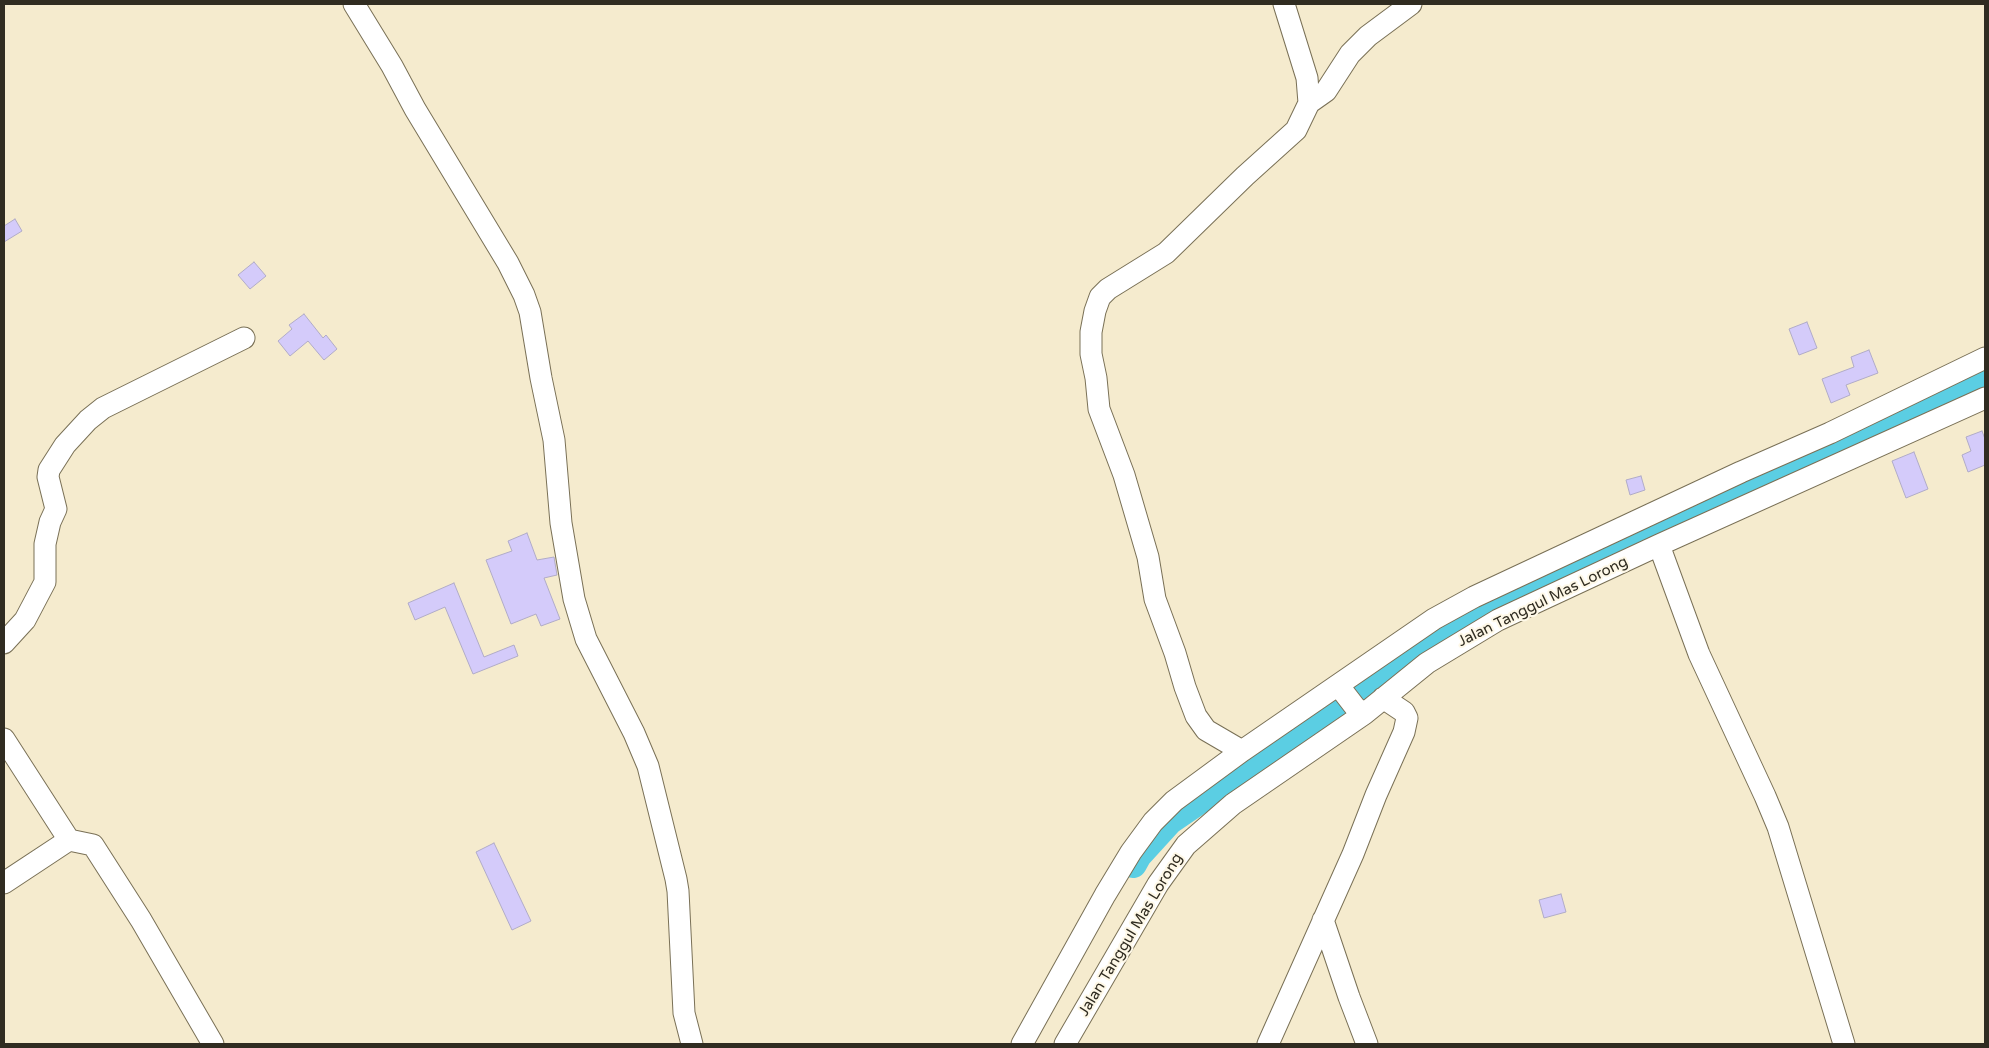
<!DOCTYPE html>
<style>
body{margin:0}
#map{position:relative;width:1989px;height:1048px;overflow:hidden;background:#f5ebce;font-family:"Varela Round",sans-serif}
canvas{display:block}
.frame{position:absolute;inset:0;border:5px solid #302c21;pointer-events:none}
</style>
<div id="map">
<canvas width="1989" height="1048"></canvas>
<div class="frame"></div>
</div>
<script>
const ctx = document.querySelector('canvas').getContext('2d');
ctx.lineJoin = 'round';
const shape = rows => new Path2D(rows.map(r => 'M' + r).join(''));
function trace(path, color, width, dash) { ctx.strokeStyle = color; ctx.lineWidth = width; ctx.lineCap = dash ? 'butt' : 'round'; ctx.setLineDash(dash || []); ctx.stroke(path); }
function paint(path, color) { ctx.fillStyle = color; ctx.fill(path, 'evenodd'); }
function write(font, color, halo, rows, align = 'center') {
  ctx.font = font + ' "Varela Round",sans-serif'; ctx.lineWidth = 4; ctx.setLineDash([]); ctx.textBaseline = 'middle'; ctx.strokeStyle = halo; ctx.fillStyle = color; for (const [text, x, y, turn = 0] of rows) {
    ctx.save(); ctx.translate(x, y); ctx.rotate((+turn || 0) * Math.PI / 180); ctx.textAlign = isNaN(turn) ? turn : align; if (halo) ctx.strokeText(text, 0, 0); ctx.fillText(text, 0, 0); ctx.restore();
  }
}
const river = shape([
 [1133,864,1138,855,1169,821,1295,735,1448,626,1527,587,1828,451,1985,377]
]);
const building = shape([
 [15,219,22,231,4,242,4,226,15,219],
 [254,262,266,276,250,289,238,275,254,262],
 [304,314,323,338,326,335,337,349,324,360,308,341,290,356,278,341,292,329,289,325,304,314],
 [1807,322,1817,348,1799,355,1789,329,1807,322],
 [1869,350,1878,373,1846,385,1850,395,1831,403,1822,379,1854,367,1851,357,1869,350],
 [1982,431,1985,439,1985,465,1968,472,1962,455,1971,451,1966,437,1982,431],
 [1914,452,1928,489,1906,498,1892,461,1914,452],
 [1641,476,1645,490,1630,495,1626,480,1641,476],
 [527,533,537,560,554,557,557,575,544,578,560,619,541,626,536,614,511,624,486,560,512,551,508,541,527,533],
 [454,583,484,657,514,645,518,656,473,674,445,607,415,620,408,603,454,583],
 [494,843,531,921,512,930,476,852,494,843],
 [1561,894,1566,912,1544,918,1539,900,1561,894]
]);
const minor = shape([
 [354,4,392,66,415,109,508,263,524,295,530,312,541,378,554,440,561,523,574,599,586,639,634,733,648,766,676,879,678,891,684,1013,692,1044],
 [1309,103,1326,91,1350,54,1368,36,1411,4],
 [1659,545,1699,654,1765,796,1778,827,1844,1044],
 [4,643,25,620,45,582,45,544,50,522,56,509,48,477,49,470,65,445,88,420,103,408,244,338],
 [1338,685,1355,707,1364,714],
 [4,739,69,840,93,845,141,920,213,1044],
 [1242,751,1206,730,1196,716,1185,687,1175,653,1155,599,1148,557,1124,475,1099,409,1096,378,1091,354,1091,332,1095,311,1100,297,1108,289,1166,253,1245,176,1296,130,1309,103,1307,78,1284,4],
 [4,883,69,840],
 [1323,920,1349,997,1367,1044],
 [1022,1044,1105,895,1131,852,1153,822,1174,801,1242,751,1434,619,1474,597,1741,472,1830,433,1985,358],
 [1065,1044,1158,884,1186,845,1233,804,1364,714,1427,663,1498,620,1659,545,1985,398],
 [1268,1044,1353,854,1376,795,1404,732,1407,718,1404,712,1383,698]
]);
const streetNames = [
 ["Jalan Tanggul Mas Lorong",1543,602,-26],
 ["Jalan Tanggul Mas Lorong",1131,935,-59]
];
trace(river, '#5bcee3', 28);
paint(building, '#d4cbfa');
trace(building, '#b0abc7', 1);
trace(minor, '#797056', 23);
trace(minor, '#fff', 21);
write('15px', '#302c21', '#fef8e7', streetNames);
</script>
